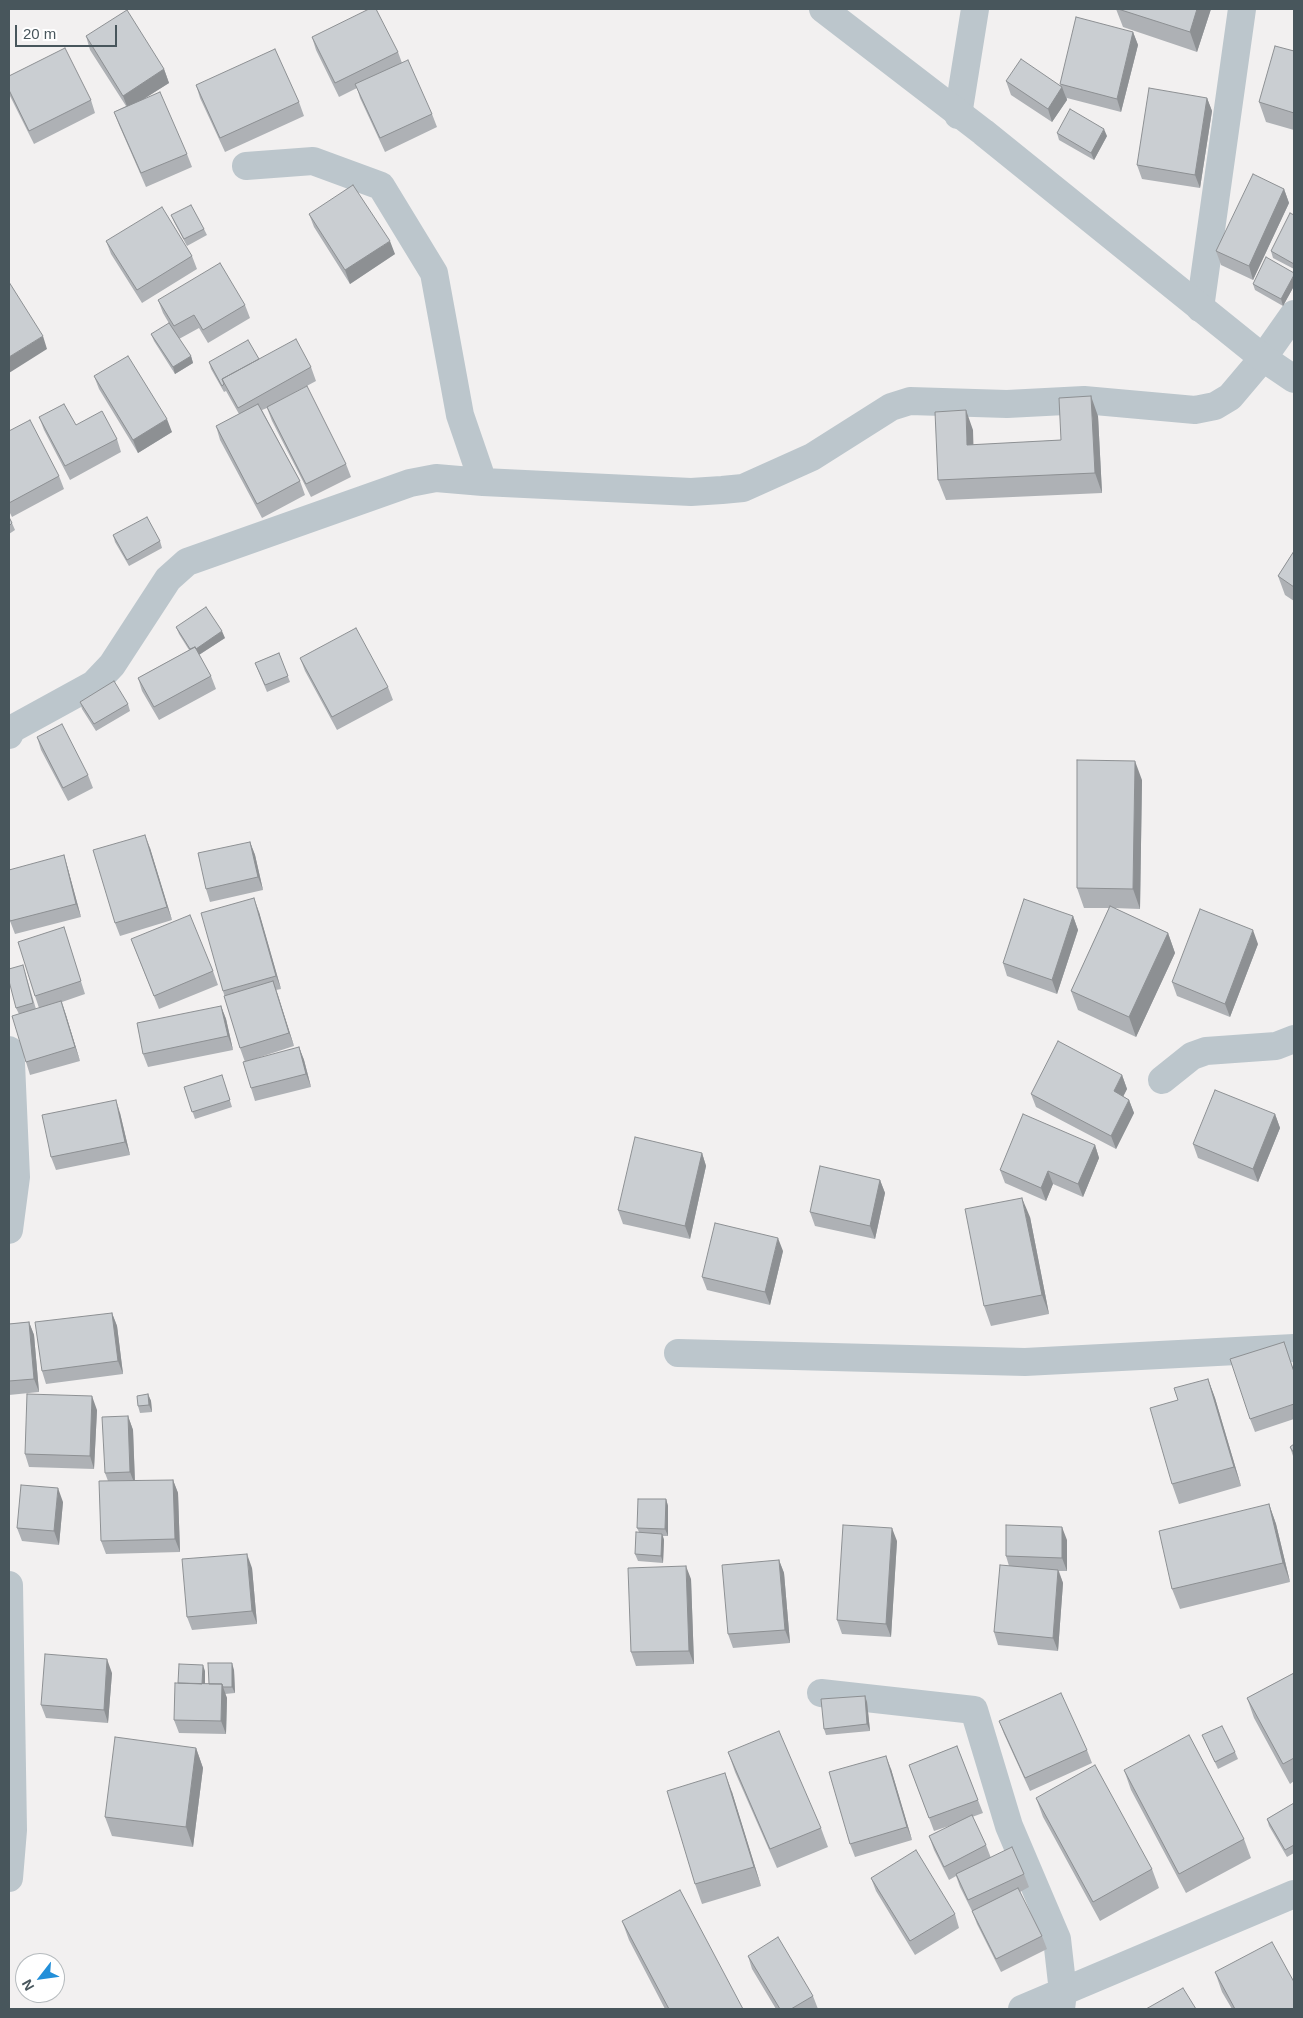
<!DOCTYPE html>
<style>
body{margin:0}
#map{position:relative;width:1303px;height:2018px;overflow:hidden;background:#f2f0f0;font-family:Helvetica,sans-serif}
canvas{display:block}
.frame{position:absolute;inset:0;border:10px solid #48565c;pointer-events:none}
.north{position:absolute;left:15px;top:1953px;width:50px;height:50px;box-sizing:border-box;background:#fff;border:1px solid #b6bbbe;border-radius:50%;rotate:240deg;font-size:14px;font-weight:700;line-height:20px;text-align:center;color:#48565c}
.north::after{content:'';display:block;margin:auto;width:18px;height:22px;background:#228fd9;clip-path:polygon(50% 0,100% 100%,50% 72%,0 100%)}
.scale{position:absolute;left:15px;top:25px;width:102px;height:22px;box-sizing:border-box;border:2px solid #48565c;border-top:0;padding-left:6px;font-size:15px;line-height:18px;white-space:nowrap;color:#48565c;-webkit-text-stroke:4px #fff;paint-order:stroke}
</style>
<div id="map">
<canvas width="1303" height="2018"></canvas>
<div class="frame"></div>
<div class="north">N</div>
<div class="scale">20 m</div>
</div>
<script>
const ctx = document.querySelector('canvas').getContext('2d');
ctx.lineJoin = 'round';
const shape = rows => new Path2D(rows.map(r => 'M' + r).join(''));
function trace(path, color, width, dash) { ctx.strokeStyle = color; ctx.lineWidth = width; ctx.lineCap = dash ? 'butt' : 'round'; ctx.setLineDash(dash || []); ctx.stroke(path); }
function paint(path, color) { ctx.fillStyle = color; ctx.fill(path, 'evenodd'); }
const minor = shape([
 [958,115,975,9],
 [246,166,313,161,381,186,434,273,460,415,483,482],
 [1200,308,1242,9],
 [9,735,12,729,94,684,112,665,168,579,187,562,410,483,436,478,483,482,691,492,722,490,743,488,812,457,891,407,910,401,1007,404,1084,400,1195,410,1215,406,1230,397,1263,358,1294,314],
 [9,1050,11,1063,16,1177,9,1230],
 [1162,1080,1192,1056,1206,1051,1276,1046,1294,1039],
 [678,1353,1025,1362,1294,1348],
 [9,1585,13,1830,9,1878],
 [821,1693,974,1710,1009,1826,1057,1939,1063,1992,1061,2009],
 [1022,2009,1294,1894]
]);
const tertiary = shape([
 [823,9,983,132,1263,358,1294,379]
]);
const wall = shape([
 [1116,9,1211,9,1197,52,1123,27],
 [1133,32,1138,45,1121,112,1067,98,1067,100,1052,122,1011,95,1006,81,1060,85],
 [86,36,164,69,169,83,145,98,187,154,192,167,146,187,119,125,114,112,126,106,90,50],
 [312,37,398,52,402,63,432,114,437,127,385,152,360,98,357,88,339,97,316,50],
 [1294,51,1294,130,1266,122,1259,102],
 [9,76,91,100,95,113,34,144,9,94],
 [196,85,299,102,304,116,225,152,200,98],
 [1207,98,1212,111,1200,188,1142,179,1137,165],
 [1057,133,1107,136,1094,160,1059,140],
 [1284,189,1289,203,1253,280,1221,265,1216,251],
 [309,214,395,254,350,284,314,227],
 [171,215,204,229,207,235,187,246,174,222],
 [1294,215,1294,269,1273,258,1271,251],
 [106,241,192,256,197,269,142,303,111,254],
 [1294,273,1294,286,1283,306,1255,290,1253,284],
 [158,300,245,305,250,318,208,343,199,328,179,339,191,356,193,363,175,374,154,341,151,334,170,325,163,313],
 [259,359,311,367,316,381,277,402,346,464,351,477,311,497,272,421,267,408,262,410,300,481,305,495,262,518,220,440,216,426,239,414,226,391,224,392,211,369,209,362],
 [94,376,172,432,138,453,99,389],
 [1098,416,1102,493,946,500,938,480,973,430,973,445,1061,440],
 [39,417,117,439,121,452,70,480,44,430],
 [9,431,59,476,64,489,12,517,9,511],
 [9,517,12,523,15,530,9,534],
 [113,535,160,541,162,548,129,566,115,542],
 [1294,551,1294,601,1285,595,1278,576],
 [176,627,225,638,199,655,211,676,216,689,159,720,142,691,138,678,189,650,179,634],
 [279,653,290,682,267,692,255,663],
 [300,658,388,687,393,700,337,730,305,671],
 [80,702,128,704,130,711,96,731,82,709],
 [37,737,88,775,93,788,68,801,41,750],
 [1142,780,1140,909,1114,908,1168,933,1175,953,1136,1037,1078,1010,1071,991,1109,908,1084,908,1077,888],
 [250,842,255,855,263,890,210,902,206,889],
 [150,848,172,920,120,936,115,923],
 [64,855,68,869,81,917,15,934,10,921],
 [259,912,281,989,276,990,294,1046,245,1062,240,1048,223,991],
 [1073,916,1078,930,1057,994,1007,976,1003,963],
 [131,939,213,971,218,985,159,1009],
 [68,940,85,994,62,1002,66,1015,80,1061,30,1075,26,1062,19,1014,16,1008,25,972,36,1009,39,1008,35,996],
 [1258,944,1230,1017,1177,996,1172,982],
 [221,1006,226,1019,233,1050,148,1067,143,1054],
 [299,1047,304,1060,311,1087,255,1101,251,1088],
 [1122,1075,1127,1089,1123,1096,1129,1100,1134,1113,1116,1149,1036,1107,1031,1094],
 [224,1082,232,1107,195,1119,184,1087],
 [120,1113,130,1155,56,1170,51,1157],
 [1275,1114,1280,1128,1258,1182,1198,1158,1193,1144],
 [1095,1145,1099,1158,1083,1197,1053,1184,1046,1201,1005,1183,1000,1170],
 [702,1153,706,1166,690,1239,623,1224,618,1210],
 [880,1180,885,1193,875,1239,815,1226,810,1212],
 [1030,1217,1049,1314,991,1326,984,1306],
 [783,1251,770,1305,707,1290,702,1277],
 [112,1313,117,1326,123,1374,46,1384,42,1371],
 [29,1322,34,1335,39,1392,9,1395,9,1324],
 [1284,1342,1294,1371,1294,1419,1255,1432,1250,1419],
 [1208,1379,1215,1398,1241,1486,1179,1504,1172,1484,1178,1400],
 [148,1394,151,1401,152,1412,140,1413,138,1406],
 [97,1410,94,1469,29,1467,25,1454],
 [128,1416,133,1430,135,1481,173,1480,178,1493,180,1552,106,1554,101,1541,108,1481,105,1473],
 [1294,1444,1294,1459,1290,1447],
 [666,1499,668,1506,668,1536,663,1536,664,1540,663,1563,638,1561,635,1554,639,1532,637,1528],
 [63,1502,59,1545,22,1541,17,1528],
 [1269,1504,1276,1524,1290,1582,1180,1609,1172,1589],
 [1067,1540,1067,1571,1059,1571,1063,1583,1058,1651,998,1645,994,1632,1009,1566,1006,1556],
 [897,1541,891,1637,842,1634,837,1620],
 [779,1560,784,1573,790,1643,733,1648,728,1634],
 [252,1568,257,1624,192,1630,187,1617],
 [691,1579,694,1664,636,1666,631,1652],
 [234,1670,235,1693,225,1694,227,1698,226,1734,179,1733,174,1720,205,1671,205,1684,209,1684],
 [112,1673,108,1723,46,1718,41,1705],
 [1294,1673,1294,1781,1290,1784,1254,1718,1247,1698],
 [865,1696,867,1702,870,1731,826,1735,824,1729],
 [999,1721,1087,1750,1092,1763,1030,1791,1004,1734],
 [1202,1735,1235,1752,1238,1759,1218,1769],
 [957,1746,983,1813,972,1817,986,1845,991,1858,1024,1874,1029,1887,1020,1892,1042,1936,1047,1949,1001,1972,977,1924,972,1911,960,1887,956,1876,949,1880,934,1850,929,1836,955,1824,934,1831,909,1765],
 [196,1748,203,1768,193,1847,112,1836,105,1817],
 [728,1752,821,1828,828,1847,777,1868,735,1772],
 [891,1769,912,1840,855,1857,850,1844],
 [1124,1770,1244,1839,1251,1858,1186,1893,1131,1790],
 [732,1792,761,1886,702,1904,695,1884],
 [1036,1798,1152,1869,1159,1888,1100,1921,1043,1817],
 [1294,1803,1294,1853,1287,1857,1269,1826,1267,1819],
 [871,1878,955,1914,959,1928,915,1955,876,1891],
 [622,1921,743,2009,665,2009,629,1940],
 [748,1956,813,1996,818,2009,776,2009,752,1969],
 [1215,1972,1294,2009,1232,2009,1222,1992]
]);
const shadedWall = shape([
 [1197,9,1211,9,1197,52,1190,32],
 [1133,32,1138,45,1121,112,1117,99],
 [164,69,169,83,128,109,123,96],
 [1062,87,1067,100,1052,122,1048,109],
 [1207,98,1212,111,1200,188,1195,175],
 [1104,129,1107,136,1094,160,1091,153],
 [1284,189,1289,203,1253,280,1249,266],
 [390,241,395,254,350,284,345,270],
 [1294,275,1294,286,1283,306,1281,299],
 [43,336,47,349,9,373,9,357],
 [191,356,193,363,175,374,173,367],
 [1091,396,1098,416,1102,493,1095,473],
 [966,410,973,430,974,464,967,445],
 [167,419,172,432,138,453,133,440],
 [222,631,225,638,194,658,191,651],
 [1135,761,1142,780,1140,909,1133,889],
 [145,835,150,848,172,920,167,907],
 [250,842,255,855,263,890,258,877],
 [64,855,68,869,81,917,76,904],
 [254,898,259,912,281,989,276,976],
 [1073,916,1078,930,1057,994,1052,980],
 [1253,930,1258,944,1230,1017,1225,1004],
 [1168,933,1175,953,1136,1037,1129,1017],
 [273,981,278,995,294,1046,289,1033],
 [61,1001,66,1015,80,1061,75,1047],
 [221,1006,226,1019,233,1050,228,1036],
 [299,1047,304,1060,311,1087,306,1074],
 [1122,1075,1127,1089,1119,1105,1114,1091],
 [116,1100,120,1113,130,1155,125,1142],
 [1129,1100,1134,1113,1116,1149,1111,1136],
 [1275,1114,1280,1128,1258,1182,1253,1169],
 [1095,1145,1099,1158,1083,1197,1078,1184],
 [702,1153,706,1166,690,1239,685,1226],
 [1048,1171,1053,1184,1046,1201,1041,1188],
 [880,1180,885,1193,875,1239,870,1226],
 [1022,1198,1030,1217,1049,1314,1042,1295],
 [778,1238,783,1251,770,1305,765,1292],
 [112,1313,117,1326,123,1374,118,1361],
 [29,1322,34,1335,39,1392,34,1379],
 [1208,1379,1215,1398,1241,1486,1234,1467],
 [148,1394,151,1401,152,1412,149,1405],
 [92,1396,97,1410,94,1469,90,1456],
 [128,1416,133,1430,135,1485,130,1472],
 [173,1480,178,1493,180,1552,175,1539],
 [58,1488,63,1502,59,1545,54,1531],
 [666,1499,668,1506,668,1536,665,1529],
 [1269,1504,1276,1524,1290,1582,1283,1563],
 [1062,1527,1067,1540,1067,1571,1062,1558],
 [892,1528,897,1541,891,1637,886,1624],
 [662,1534,664,1540,663,1563,661,1556],
 [247,1554,252,1568,257,1624,252,1611],
 [779,1560,784,1573,790,1643,785,1630],
 [686,1566,691,1579,694,1664,689,1651],
 [1058,1570,1063,1583,1058,1651,1053,1638],
 [107,1659,112,1673,108,1723,104,1710],
 [232,1663,234,1670,235,1693,232,1687],
 [203,1665,205,1671,205,1692,202,1685],
 [222,1684,227,1698,226,1734,221,1721],
 [865,1696,867,1702,870,1731,867,1724],
 [196,1748,203,1768,193,1847,186,1827],
 [886,1756,891,1769,912,1840,907,1827],
 [725,1773,732,1792,761,1886,754,1867]
]);
const building = shape([
 [369,9,376,9,398,52,335,83,312,37,369,9],
 [1118,9,1197,9,1190,32,1118,9],
 [127,10,164,69,123,96,86,36,127,10],
 [1076,17,1133,32,1117,99,1060,84,1076,17],
 [1275,46,1294,51,1294,113,1259,102,1275,46],
 [65,48,91,100,29,131,9,90,9,76,65,48],
 [275,49,299,102,220,138,196,85,275,49],
 [1021,59,1062,87,1048,109,1006,81,1021,59],
 [408,60,432,114,380,138,355,84,408,60],
 [1149,88,1207,98,1195,175,1137,165,1149,88],
 [160,92,187,154,141,173,114,112,160,92],
 [1070,109,1104,129,1091,153,1057,133,1070,109],
 [1253,174,1284,189,1249,266,1216,251,1253,174],
 [353,185,390,241,345,270,309,214,353,185],
 [191,205,204,229,184,239,171,215,191,205],
 [162,207,192,256,137,290,106,241,162,207],
 [1290,213,1294,215,1294,264,1271,251,1290,213],
 [1266,257,1294,273,1294,275,1281,299,1253,284,1266,257],
 [220,263,245,305,203,330,194,315,174,326,158,300,220,263],
 [9,282,43,336,9,357,9,282],
 [169,323,191,356,173,367,151,334,169,323],
 [296,339,311,367,238,408,222,379,296,339],
 [248,340,259,359,222,379,224,384,222,386,209,362,248,340],
 [128,356,167,419,133,440,94,376,128,356],
 [307,386,346,464,306,484,267,407,307,386],
 [1091,396,1095,473,938,480,935,412,966,410,967,445,1061,440,1059,398,1091,396],
 [64,404,76,425,102,411,117,439,65,466,39,417,64,404],
 [258,404,300,481,257,504,216,426,258,404],
 [30,420,59,476,9,503,9,431,30,420],
 [9,517,12,523,9,526,9,517],
 [147,517,160,541,127,560,113,535,147,517],
 [1294,551,1294,587,1278,576,1294,551],
 [206,607,222,631,196,649,195,647,190,649,176,627,206,607],
 [356,628,388,687,332,717,300,658,356,628],
 [195,647,211,676,154,707,138,678,195,647],
 [279,653,288,676,265,685,255,663,279,653],
 [114,681,128,704,94,724,80,702,114,681],
 [62,724,88,775,63,788,37,737,62,724],
 [1077,760,1135,761,1133,889,1077,888,1077,760],
 [145,835,167,907,115,923,93,850,145,835],
 [250,842,258,877,206,889,198,853,250,842],
 [64,855,76,904,10,921,9,917,9,870,64,855],
 [254,898,276,976,223,991,201,913,254,898],
 [1024,899,1073,916,1052,980,1003,963,1024,899],
 [1110,906,1168,933,1129,1017,1071,991,1110,906],
 [1200,909,1253,930,1225,1004,1172,982,1200,909],
 [190,915,213,971,154,996,131,939,190,915],
 [64,927,81,981,35,996,18,942,64,927],
 [23,965,33,1003,16,1008,9,981,9,969,23,965],
 [273,981,289,1033,240,1048,224,996,273,981],
 [61,1001,75,1047,26,1062,12,1016,61,1001],
 [221,1006,228,1036,143,1054,137,1023,221,1006],
 [1058,1041,1122,1075,1114,1091,1129,1100,1111,1136,1031,1094,1058,1041],
 [299,1047,306,1074,251,1088,243,1062,299,1047],
 [222,1075,230,1100,192,1112,184,1087,222,1075],
 [1215,1090,1275,1114,1253,1169,1193,1144,1215,1090],
 [116,1100,125,1142,51,1157,42,1115,116,1100],
 [1023,1114,1095,1145,1078,1184,1048,1171,1041,1188,1000,1170,1023,1114],
 [635,1137,702,1153,685,1226,618,1210,635,1137],
 [820,1166,880,1180,870,1226,810,1212,820,1166],
 [1022,1198,1042,1295,984,1306,965,1209,1022,1198],
 [715,1223,778,1238,765,1292,702,1277,715,1223],
 [112,1313,118,1361,42,1371,35,1322,112,1313],
 [29,1322,34,1379,9,1381,9,1324,29,1322],
 [1284,1342,1294,1372,1294,1404,1250,1419,1230,1359,1284,1342],
 [1208,1379,1234,1467,1172,1484,1150,1408,1178,1400,1174,1388,1208,1379],
 [27,1394,92,1396,90,1456,25,1454,27,1394],
 [148,1394,149,1405,138,1406,137,1396,148,1394],
 [128,1416,130,1472,105,1473,102,1417,128,1416],
 [1294,1444,1294,1453,1290,1447,1294,1444],
 [173,1480,175,1539,101,1541,99,1481,173,1480],
 [21,1485,58,1488,54,1531,17,1528,21,1485],
 [638,1499,666,1499,665,1529,637,1528,638,1499],
 [1269,1504,1283,1563,1172,1589,1159,1531,1269,1504],
 [843,1525,892,1528,886,1624,837,1620,843,1525],
 [1006,1525,1062,1527,1062,1558,1006,1556,1006,1525],
 [636,1532,662,1534,661,1556,635,1554,636,1532],
 [247,1554,252,1611,187,1617,182,1559,247,1554],
 [779,1560,785,1630,728,1634,722,1565,779,1560],
 [1000,1565,1058,1570,1053,1638,994,1632,1000,1565],
 [686,1566,689,1651,631,1652,628,1568,686,1566],
 [45,1654,107,1659,104,1710,41,1705,45,1654],
 [208,1663,232,1663,232,1687,223,1687,222,1684,209,1684,208,1663],
 [179,1664,203,1665,202,1684,178,1683,179,1664],
 [1294,1673,1294,1758,1283,1764,1247,1698,1294,1673],
 [175,1683,222,1684,221,1721,174,1720,175,1683],
 [1061,1693,1087,1750,1025,1778,999,1721,1061,1693],
 [865,1696,867,1724,824,1729,821,1699,865,1696],
 [1222,1726,1235,1752,1215,1762,1202,1735,1222,1726],
 [779,1731,821,1828,770,1849,728,1752,779,1731],
 [1189,1735,1244,1839,1179,1874,1124,1770,1189,1735],
 [115,1737,196,1748,186,1827,105,1817,115,1737],
 [957,1746,978,1800,929,1818,909,1765,957,1746],
 [886,1756,907,1827,850,1844,829,1772,886,1756],
 [1095,1765,1152,1869,1093,1902,1036,1798,1095,1765],
 [725,1773,754,1867,695,1884,667,1791,725,1773],
 [1294,1803,1294,1845,1285,1850,1267,1819,1294,1803],
 [972,1815,986,1845,944,1867,929,1836,972,1815],
 [1012,1847,1024,1874,968,1900,956,1874,1012,1847],
 [916,1850,955,1914,910,1941,871,1878,916,1850],
 [1018,1888,1042,1936,996,1959,972,1911,1018,1888],
 [680,1890,743,2009,669,2009,622,1921,680,1890],
 [778,1937,813,1996,791,2009,780,2009,748,1956,778,1937],
 [1272,1942,1294,1982,1294,2009,1235,2009,1215,1972,1272,1942],
 [1183,1988,1196,2009,1146,2009,1183,1988]
]);
trace(minor, '#bcc6cc', 28);
trace(tertiary, '#bcc6cc', 28);
paint(wall, '#aeb1b5');
paint(shadedWall, '#8d9093');
paint(building, '#caced2');
trace(building, '#8d9093', 1);
</script>
